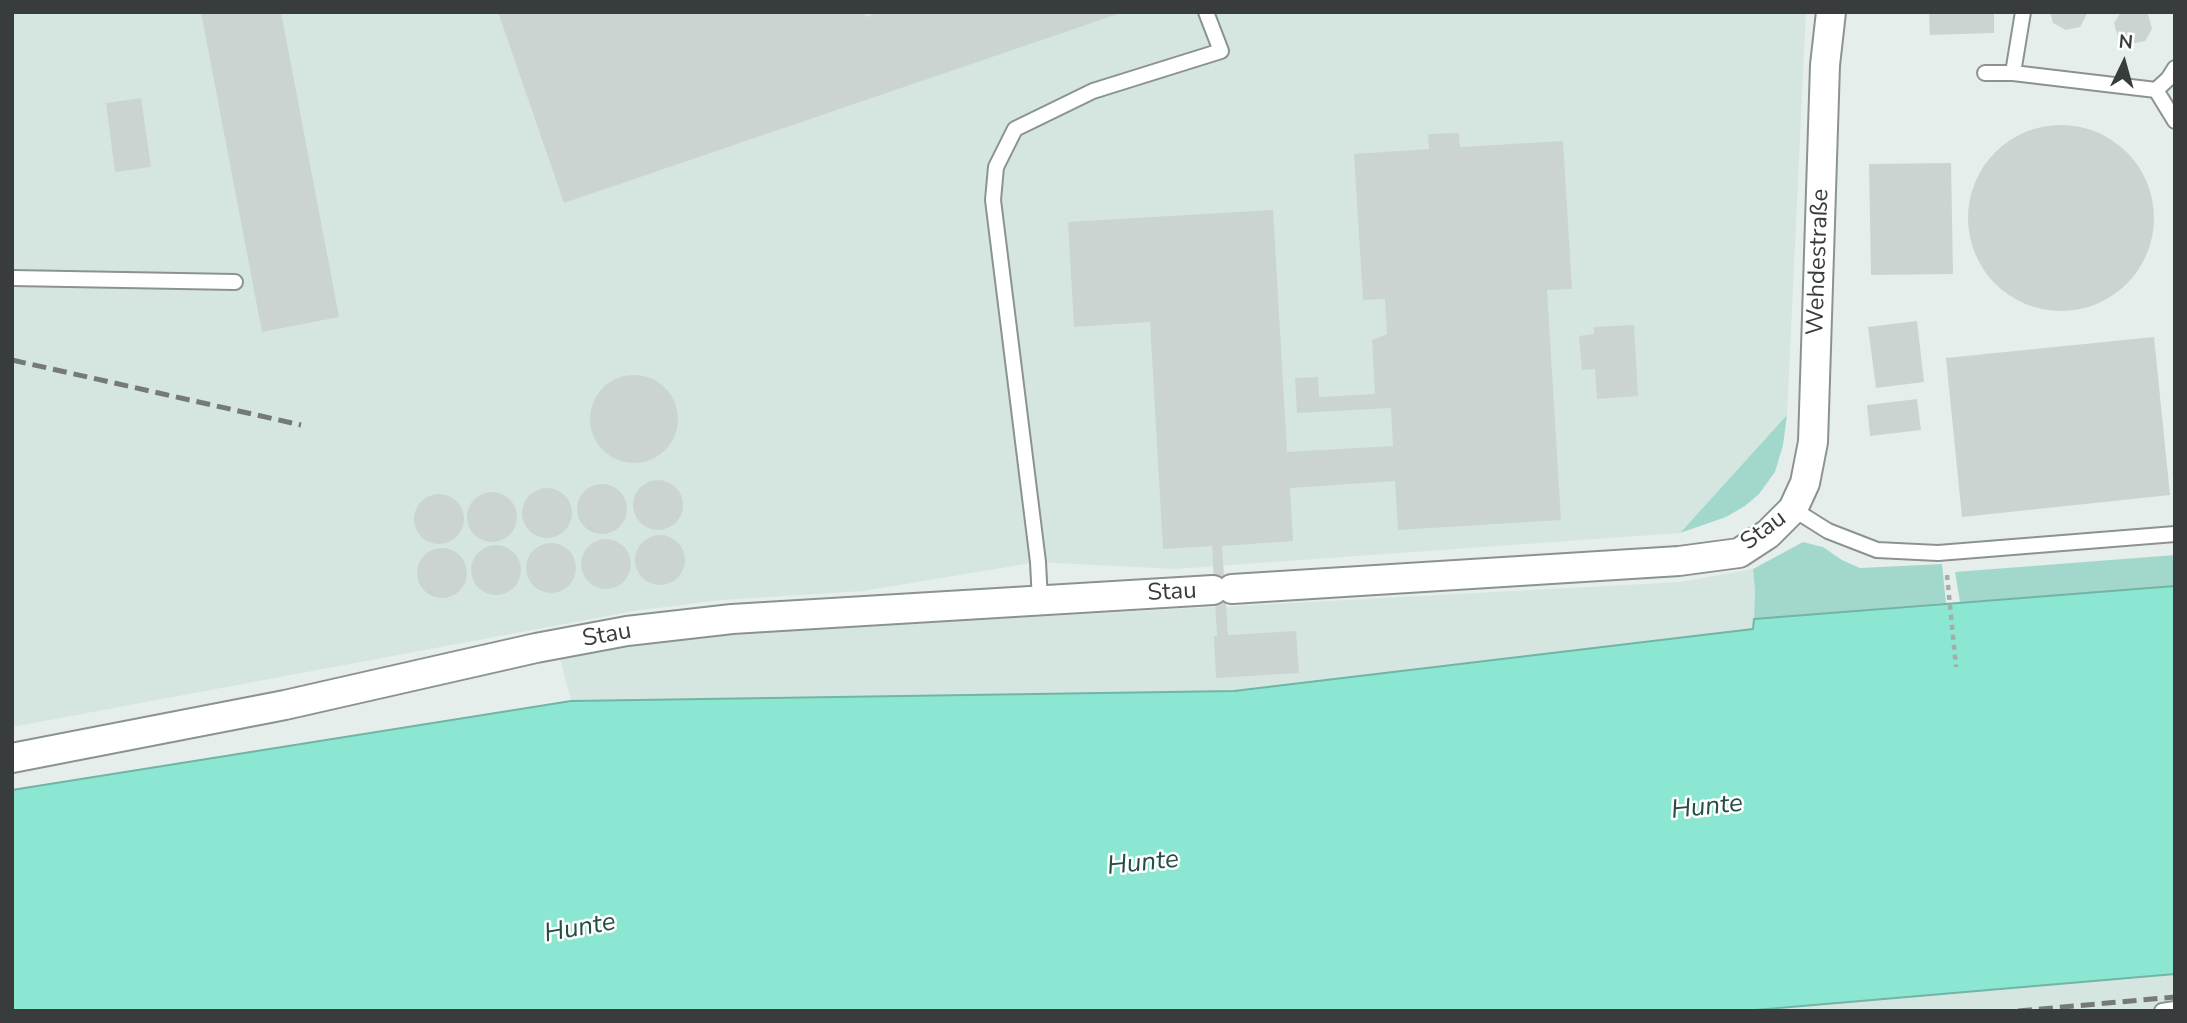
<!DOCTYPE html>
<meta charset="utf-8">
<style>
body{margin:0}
#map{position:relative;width:2187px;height:1023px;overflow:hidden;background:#e6eeec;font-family:"Nunito Sans",sans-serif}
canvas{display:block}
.frame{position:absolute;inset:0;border:14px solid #393c3c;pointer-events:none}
.north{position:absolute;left:2089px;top:28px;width:70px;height:70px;-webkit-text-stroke:5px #fff;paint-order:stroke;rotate:5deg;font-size:19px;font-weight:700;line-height:28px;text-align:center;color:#393c3c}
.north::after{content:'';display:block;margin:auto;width:24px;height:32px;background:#393c3c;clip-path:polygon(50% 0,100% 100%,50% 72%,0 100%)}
</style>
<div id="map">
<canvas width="2187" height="1023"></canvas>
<div class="frame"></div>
<div class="north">N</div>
</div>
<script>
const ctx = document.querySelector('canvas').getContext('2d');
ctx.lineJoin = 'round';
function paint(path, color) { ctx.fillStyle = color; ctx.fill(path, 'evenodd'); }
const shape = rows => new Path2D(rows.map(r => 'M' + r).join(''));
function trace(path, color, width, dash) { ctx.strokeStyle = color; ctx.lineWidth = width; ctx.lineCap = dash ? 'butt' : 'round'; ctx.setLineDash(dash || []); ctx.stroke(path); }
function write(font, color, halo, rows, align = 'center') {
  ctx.font = font + ' "Nunito Sans",sans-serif'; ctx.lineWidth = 5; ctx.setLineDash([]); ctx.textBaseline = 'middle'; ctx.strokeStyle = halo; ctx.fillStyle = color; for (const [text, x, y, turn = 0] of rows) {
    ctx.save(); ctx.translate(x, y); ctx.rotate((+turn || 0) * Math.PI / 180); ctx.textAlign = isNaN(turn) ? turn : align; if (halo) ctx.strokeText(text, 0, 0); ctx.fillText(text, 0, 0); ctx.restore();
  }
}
const built = shape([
 [12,12,1806,12,1787,415,1680,533,1175,569,1038,562,864,591,721,600,634,611,12,727],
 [1753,569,1755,591,1754,629,1233,691,571,701,560,658,598,648,733,633,1680,582],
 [2175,974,2175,1011,1744,1011]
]);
const green = shape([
 [1787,415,1783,445,1775,472,1759,494,1745,506,1726,517,1680,533],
 [1803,542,1823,547,1842,560,1860,568,1942,564,1946,603,1754,619,1755,591,1753,569],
 [2175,555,2175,586,1960,602,1955,572]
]);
const water = shape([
 [2175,586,2175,974,1744,1011,12,1011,12,790,571,701,1234,691,1753,629,1754,619,2175,586]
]);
const building = shape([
 [201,12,281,12,339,317,262,332],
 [498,12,864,12,866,17,879,12,1121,13,564,203],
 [1929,12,1994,12,1994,33,1930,35],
 [2050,12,2086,12,2087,14,2080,27,2066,30,2053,23],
 [2121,12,2145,12,2148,14,2152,29,2145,41,2130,44,2118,37,2114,23],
 [141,98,151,167,115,172,106,103],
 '1968 218a93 93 0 1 1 186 0a93 93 0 1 1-186 0Z',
 [1459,133,1460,147,1563,141,1572,289,1547,290,1561,520,1398,530,1395,481,1290,488,1293,541,1222,546,1228,635,1296,631,1299,673,1216,678,1214,636,1217,636,1212,546,1163,549,1150,322,1074,327,1068,222,1273,210,1287,452,1393,446,1391,408,1297,413,1295,378,1318,377,1319,397,1375,394,1372,340,1387,334,1385,299,1363,300,1354,154,1429,149,1428,134],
 [1951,163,1953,274,1871,275,1869,164],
 [1917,321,1924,382,1876,388,1868,327],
 [1634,325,1638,396,1597,399,1595,369,1582,370,1579,336,1594,334,1594,327],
 [2154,337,2170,495,1962,517,1946,358],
 '590 419a44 44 0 1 1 88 0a44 44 0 1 1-88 0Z',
 [1917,399,1921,430,1870,436,1867,405],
 '633 505a25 25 0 1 1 50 0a25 25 0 1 1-50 0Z',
 '577 509a25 25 0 1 1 50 0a25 25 0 1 1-50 0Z',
 '522 513a25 25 0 1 1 50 0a25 25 0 1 1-50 0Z',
 '467 517a25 25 0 1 1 50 0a25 25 0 1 1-50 0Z',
 '414 519a25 25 0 1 1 50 0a25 25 0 1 1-50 0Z',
 '635 560a25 25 0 1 1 50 0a25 25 0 1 1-50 0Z',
 '581 564a25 25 0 1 1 50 0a25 25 0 1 1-50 0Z',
 '526 568a25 25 0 1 1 50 0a25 25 0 1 1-50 0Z',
 '471 570a25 25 0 1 1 50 0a25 25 0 1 1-50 0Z',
 '417 573a25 25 0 1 1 50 0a25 25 0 1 1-50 0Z'
]);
const path = shape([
 [1947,575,1956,667]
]);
const lane = shape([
 [1985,73,2013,73,2156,90,2175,121],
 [2013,73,2023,12],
 [2156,90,2168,79,2175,68],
 [12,278,235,282],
 [1793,509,1828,531,1877,550,1938,553,2175,534],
 [1040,601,1038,562,993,200,996,167,1015,129,1093,91,1221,51,1206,12],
 [2162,1011,2175,1009]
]);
const street = shape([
 [1232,589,1679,561,1739,553,1768,534,1793,509,1805,483,1813,442,1825,65,1831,12],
 [12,758,285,705,536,648,627,631,732,619,1213,590]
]);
const rail = shape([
 [12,360,301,425],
 [2018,1011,2175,997]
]);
const streetNames = [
 ["Wehdestraße",1819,262,-88],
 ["Stau",1764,531,-37],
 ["Stau",1172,593,-3],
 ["Stau",607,636,-10]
];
const waterNames = [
 ["Hunte",1707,808,-6],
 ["Hunte",1143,864,-6],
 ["Hunte",580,929,-10]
];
paint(built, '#d5e6e1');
paint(green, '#a2d8cb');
paint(water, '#8be7d2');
trace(water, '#72b4a5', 2);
paint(building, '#ccd4d1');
trace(lane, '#8b9391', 18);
trace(street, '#8b9391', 32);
trace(path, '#a6acaa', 4.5, [5, 5]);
trace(lane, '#fff', 14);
trace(street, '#fff', 28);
trace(rail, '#757a79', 5, [14, 7]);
write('24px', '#393c3c', '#fff', streetNames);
write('italic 26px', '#254f46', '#fff', waterNames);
</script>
